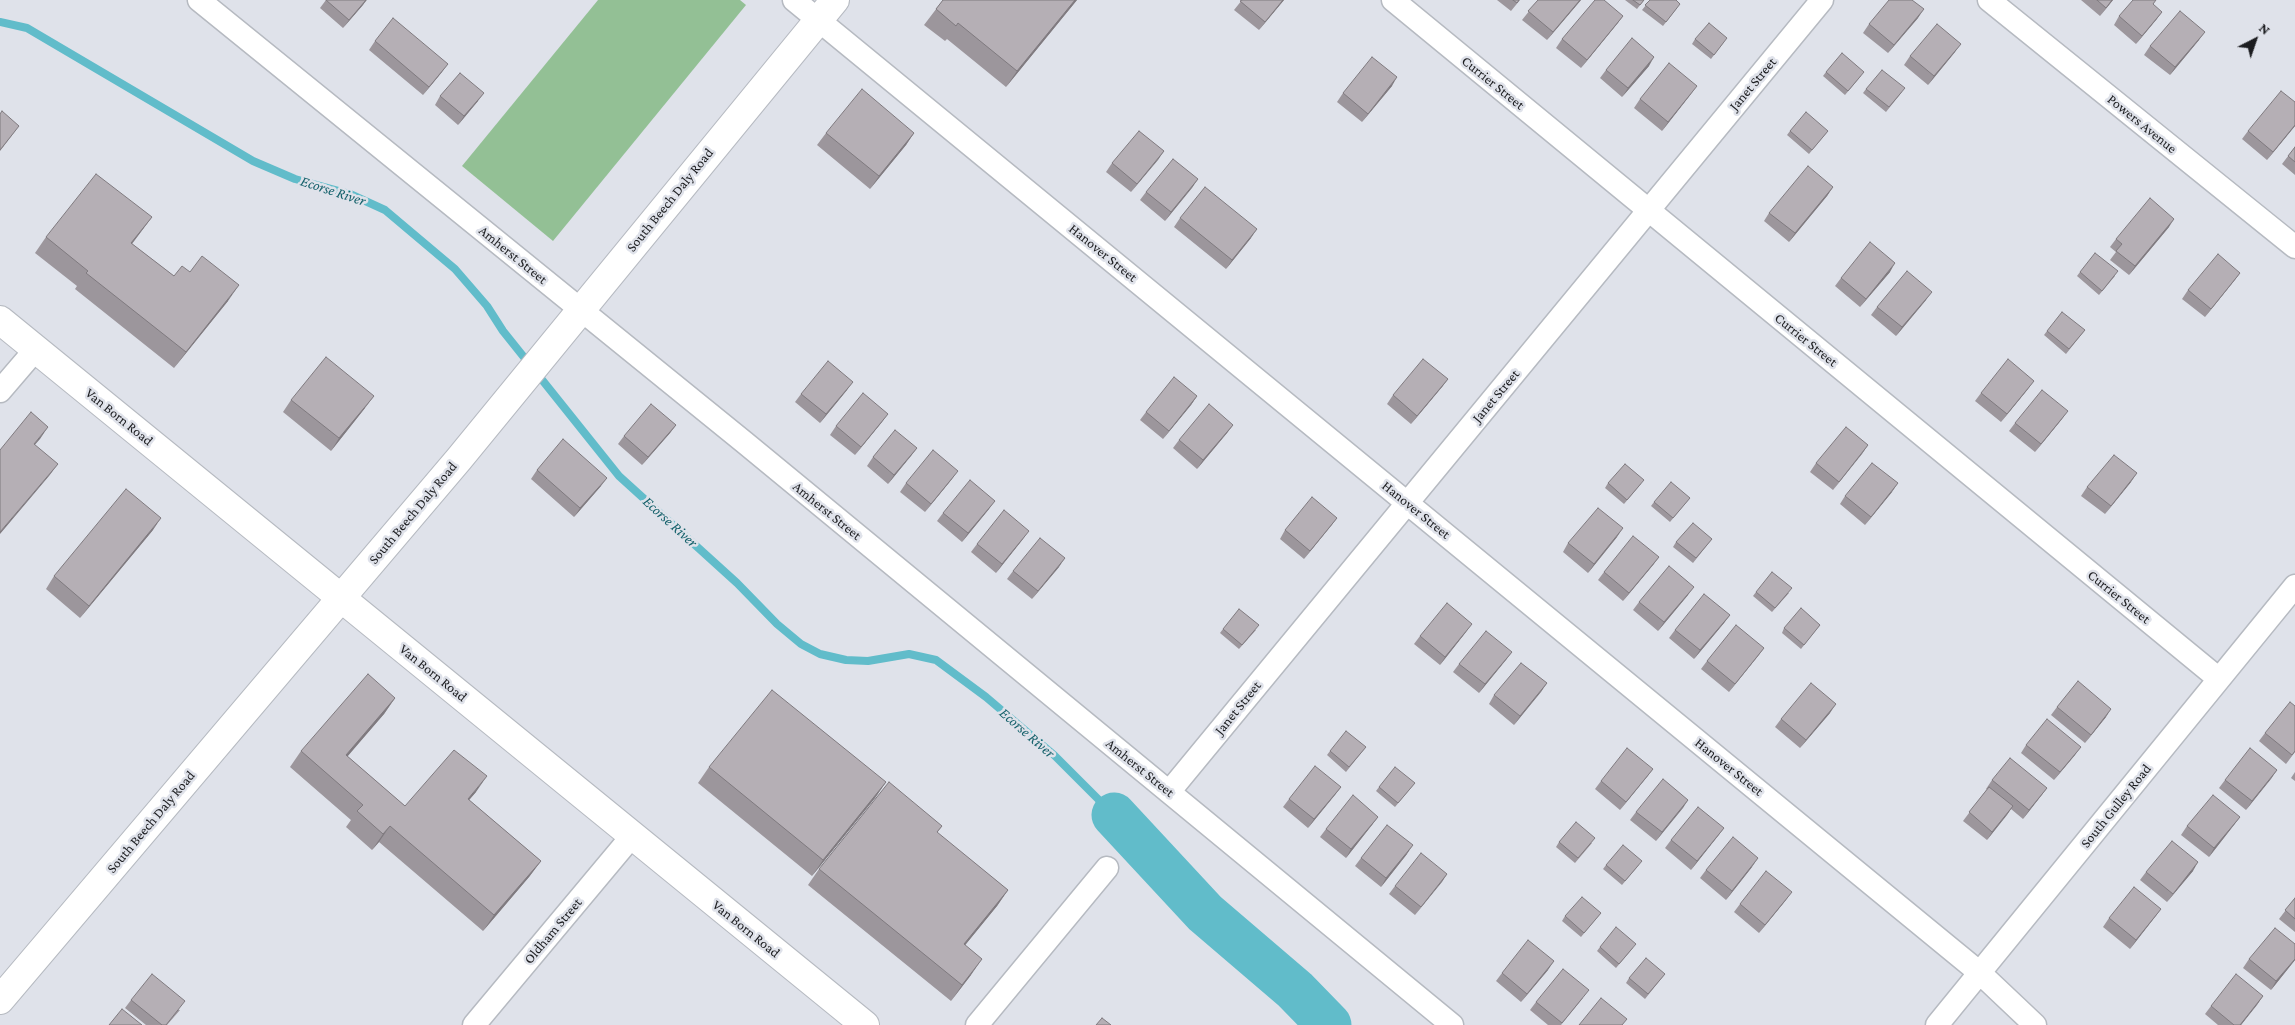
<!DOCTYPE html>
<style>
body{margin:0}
#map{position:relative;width:2295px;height:1025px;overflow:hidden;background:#dfe2ea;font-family:"Crimson Pro",serif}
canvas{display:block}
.north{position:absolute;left:2230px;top:15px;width:50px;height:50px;-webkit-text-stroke:4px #dfe2ea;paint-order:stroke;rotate:41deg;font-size:14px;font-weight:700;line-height:20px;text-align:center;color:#1c1d20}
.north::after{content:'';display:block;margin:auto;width:18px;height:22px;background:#1c1d20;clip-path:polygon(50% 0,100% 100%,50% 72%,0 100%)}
</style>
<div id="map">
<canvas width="2295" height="1025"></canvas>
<div class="north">N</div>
</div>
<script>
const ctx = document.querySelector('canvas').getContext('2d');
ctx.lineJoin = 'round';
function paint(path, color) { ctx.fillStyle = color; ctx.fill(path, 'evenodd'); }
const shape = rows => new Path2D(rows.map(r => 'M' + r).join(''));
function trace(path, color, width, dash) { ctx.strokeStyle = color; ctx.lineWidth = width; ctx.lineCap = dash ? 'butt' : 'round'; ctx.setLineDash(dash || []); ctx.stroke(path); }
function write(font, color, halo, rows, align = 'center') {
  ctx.font = font + ' "Crimson Pro",serif'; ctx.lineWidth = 5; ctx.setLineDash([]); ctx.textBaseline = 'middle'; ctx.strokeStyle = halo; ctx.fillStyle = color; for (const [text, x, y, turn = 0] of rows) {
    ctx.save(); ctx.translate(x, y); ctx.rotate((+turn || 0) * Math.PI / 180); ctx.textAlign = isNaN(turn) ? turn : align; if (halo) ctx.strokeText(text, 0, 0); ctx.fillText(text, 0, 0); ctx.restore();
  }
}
const green = shape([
 [598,0,740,0,746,5,553,241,462,166]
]);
const stream = shape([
 [0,22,27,28,253,161,295,179,350,194,385,210,455,269,487,306,503,331,619,476,737,583,777,624,801,644,820,654,846,660,868,661,909,654,936,660,986,697,1054,755,1114,815]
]);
const river = shape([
 [1114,815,1205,913,1295,990,1329,1025]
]);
const minor = shape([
 [199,0,744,442,1452,1025],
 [794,0,1980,973,2035,1025],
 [1393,0,2219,679],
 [1989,0,2295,247],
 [0,391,36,349],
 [1169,792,1822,0],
 [474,1025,632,836],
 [977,1025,1107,868],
 [1937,1025,2295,586]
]);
const tertiary = shape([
 [0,1000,341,598]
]);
const secondary = shape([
 [0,320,865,1025],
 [341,598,459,459,835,0]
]);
const wall = shape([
 [326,0,367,0,343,28,320,8],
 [943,0,1077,0,1006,87,947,39,945,41,924,25],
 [1242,0,1284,0,1259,30,1234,10],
 [1497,0,1520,0,1511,11],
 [1538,0,1581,0,1547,40,1522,20],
 [1625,0,1644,0,1637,9],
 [1650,0,1677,8,1663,26,1642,10],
 [2081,0,2113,0,2100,16],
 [2162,12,2156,20,2136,44,2114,25,2119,16],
 [1623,16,1617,24,1581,68,1556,48,1562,39],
 [1918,18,1888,53,1863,33,1869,24],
 [1695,39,1724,42,1711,59,1692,44],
 [2199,40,2170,75,2144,55,2150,46],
 [375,41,442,72,423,95,369,50],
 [1955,52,1928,85,1904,65,1910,56],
 [1649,66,1622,97,1600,78,1606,70],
 [1826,72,1861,76,1845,95,1823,76],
 [1392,86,1362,122,1337,102,1343,93],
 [1866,89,1902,92,1886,112,1863,93],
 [1691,94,1662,131,1634,108,1640,99],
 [440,96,478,101,458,125,435,105],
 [2295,126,2267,160,2242,139,2248,131],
 [1790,131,1828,131,1809,154,1787,135],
 [826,133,914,133,906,145,870,189,817,145],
 [2295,147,2295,175,2282,164],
 [1164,151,1131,192,1106,172,1112,163],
 [1198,179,1165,221,1140,200,1146,192],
 [1833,187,1827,196,1789,242,1764,221,1769,213],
 [152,217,132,244,174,276,228,301,174,368,75,289,77,286,35,253,46,237],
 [1180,218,1251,238,1226,269,1174,227],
 [2169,227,2129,275,2110,260,2116,252,2110,247,2116,239],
 [1890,272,1860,307,1835,286,1841,278],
 [2080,272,2115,276,2099,295,2077,276],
 [2240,273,2234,281,2205,317,2182,299,2188,290],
 [1926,300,1896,336,1871,315,1877,307],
 [2085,330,2066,354,2044,335,2047,331],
 [1448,379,1442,387,1411,424,1387,404,1393,395],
 [2028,389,2001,422,1975,401,1981,393],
 [847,390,820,423,795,402,801,394],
 [1197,396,1191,405,1163,439,1140,420,1146,412],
 [291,400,365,408,331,451,283,412],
 [2062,419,2035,452,2009,431,2015,423],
 [882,422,855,455,830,435,836,426],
 [676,425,670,433,642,465,618,444,624,436],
 [1233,425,1227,433,1197,469,1173,448,1179,440],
 [1868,445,1833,490,1810,472,1816,463],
 [917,448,888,484,867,466,873,457],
 [537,470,601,486,574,517,531,479],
 [952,479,925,512,900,492,906,483],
 [2131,482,2105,514,2081,496,2087,487],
 [1608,483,1641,484,1624,504,1605,488],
 [1892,492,1865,525,1840,504,1845,496],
 [1690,498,1670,522,1651,506,1654,502],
 [989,509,962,542,937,521,943,513],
 [1337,518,1304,559,1280,539,1285,530],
 [153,530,80,618,46,589,54,576],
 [1617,537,1588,573,1563,552,1568,543],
 [1023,539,996,573,971,552,977,544],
 [1712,539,1693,563,1673,547,1676,542],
 [1659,557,1653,565,1623,601,1598,580,1604,572],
 [1059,567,1032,599,1007,579,1013,571],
 [1756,592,1789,593,1772,612,1753,596],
 [1688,595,1658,631,1633,610,1639,602],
 [1730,615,1724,623,1694,659,1669,638,1675,630],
 [1820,625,1801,649,1782,633,1784,628],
 [1223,629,1256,630,1239,649,1220,633],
 [1466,632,1440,665,1414,644,1420,636],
 [1764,648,1758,656,1729,692,1701,669,1707,661],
 [1512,652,1479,693,1453,672,1459,664],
 [1547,683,1514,725,1489,704,1494,695],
 [395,698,384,714,347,756,405,806,476,792,469,800,541,861,529,877,483,931,379,842,372,850,346,827,351,820,290,767,301,751],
 [2057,707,2106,717,2085,743,2051,715],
 [1830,713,1800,748,1775,727,1781,719],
 [2265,733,2295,752,2286,764,2259,741],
 [2026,745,2075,755,2054,780,2021,753],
 [1366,747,1346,772,1327,755,1330,751],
 [709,767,886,782,875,798,812,876,698,783],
 [1653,769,1620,810,1595,789,1601,781],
 [2277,770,2246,810,2219,788,2225,780],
 [2295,772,2295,781,2291,778],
 [1992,780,2047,788,2023,819,2011,809,1987,840,1963,821,1987,789,1986,789],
 [1415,783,1395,807,1376,791,1379,787],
 [1341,787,1308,828,1283,807,1289,799],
 [1688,800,1656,841,1630,820,1636,812],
 [1378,817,1346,858,1320,837,1326,829],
 [2240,817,2209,857,2181,835,2187,826],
 [942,826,937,833,1008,890,997,906,965,945,971,975,951,1001,808,885,819,869],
 [1724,828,1691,870,1665,848,1671,840],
 [1559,842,1592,843,1575,863,1556,847],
 [1407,854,1381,887,1355,866,1361,858],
 [1606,865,1639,865,1622,885,1603,869],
 [1752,867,1726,900,1700,878,1706,870],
 [2193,871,2167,902,2140,880,2146,872],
 [1447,874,1415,915,1389,894,1395,886],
 [2295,898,2295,932,2279,919],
 [1786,900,1759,933,1734,912,1740,904],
 [2161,909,2130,949,2103,927,2109,918],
 [1601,913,1581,937,1562,921,1565,916],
 [2295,944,2295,960,2271,990,2243,968,2249,959],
 [1600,947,1633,948,1616,968,1597,951],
 [1548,970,1521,1002,1496,981,1502,973],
 [1665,974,1645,999,1626,983,1629,978],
 [2263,996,2241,1025,2218,1025,2205,1014,2211,1006],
 [1583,998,1561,1025,1548,1025,1530,1010,1536,1002],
 [131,1000,180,1010,167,1025,146,1025,125,1008]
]);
const shadedWall = shape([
 [366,0,363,5,343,28,349,20],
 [1075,0,1077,0,1006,87,1017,71],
 [1283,0,1284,0,1259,30,1265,22],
 [1580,0,1581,0,1547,40,1553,32],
 [2112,0,2113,0,2100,16],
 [1924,9,1918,18,1888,53,1894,45],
 [2162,12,2156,20,2136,44,2142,36],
 [1623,16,1617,24,1581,68,1587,60],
 [2205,32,2199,40,2170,75,2175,67],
 [1961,44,1955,52,1928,85,1934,76],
 [1654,57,1649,66,1622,97,1628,88],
 [448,64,442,72,423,95,429,87],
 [1397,77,1392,86,1362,122,1368,114],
 [1697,86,1691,94,1662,131,1668,122],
 [484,93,478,101,458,125,464,116],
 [2295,125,2295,126,2267,160,2273,152],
 [19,126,13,134,0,151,0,150],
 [914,133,906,145,870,189,879,176],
 [1164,151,1158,160,1131,192,1137,184],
 [1198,179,1192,188,1165,221,1171,212],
 [1833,187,1827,196,1789,242,1795,233],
 [152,217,140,233,120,259,131,243],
 [2174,219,2169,227,2129,275,2135,266],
 [1257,229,1251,238,1226,269,1232,260],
 [1895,263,1890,272,1860,307,1866,299],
 [2240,273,2234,281,2205,317,2211,309],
 [239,285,228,301,174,368,186,352],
 [1932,292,1926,300,1896,336,1902,327],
 [1448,379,1442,387,1411,424,1417,416],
 [2034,381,2028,389,2001,422,2007,414],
 [853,382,847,390,820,423,826,414],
 [374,396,365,408,331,451,339,438],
 [1197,396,1191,405,1163,439,1169,431],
 [2068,411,2062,419,2035,452,2041,444],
 [888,414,882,422,855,455,861,447],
 [676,425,670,433,642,465,648,457],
 [1233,425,1227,433,1197,469,1203,460],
 [48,427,40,439,25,456,34,444],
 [1868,445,1862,454,1833,490,1839,482],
 [917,448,911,456,888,484,894,475],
 [58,464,49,476,0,534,0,532],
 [958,471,952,479,925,512,931,504],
 [2137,473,2131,482,2105,514,2111,506],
 [607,478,601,486,574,517,580,508],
 [1898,483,1892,492,1865,525,1871,517],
 [995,501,989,509,962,542,968,533],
 [161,518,153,530,80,618,89,606],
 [1337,518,1331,526,1304,559,1310,551],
 [1623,528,1617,537,1588,573,1594,564],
 [1029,531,1023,539,996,573,1002,564],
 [1659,557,1653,565,1623,601,1629,593],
 [1065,558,1059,567,1032,599,1038,591],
 [1694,587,1688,595,1658,631,1664,622],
 [1730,615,1724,623,1694,659,1700,650],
 [1472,624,1466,632,1440,665,1445,657],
 [1764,648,1758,656,1729,692,1735,684],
 [1512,652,1506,660,1479,693,1485,684],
 [1547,683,1541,692,1514,725,1520,716],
 [395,698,384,714,335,771,346,755],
 [1836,704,1830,713,1800,748,1806,740],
 [2111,709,2106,717,2085,743,2091,735],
 [2081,747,2075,755,2054,780,2060,772],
 [1653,769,1647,777,1620,810,1626,802],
 [2277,770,2271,779,2246,810,2252,801],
 [487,776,476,792,456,815,468,799],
 [886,782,875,798,812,876,823,860],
 [1341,787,1335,795,1308,828,1314,819],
 [2047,788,2041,796,2023,819,2029,810],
 [1688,800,1683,808,1656,841,1662,832],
 [2013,806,2007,815,1987,840,1992,832],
 [1378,817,1372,825,1346,858,1351,849],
 [2240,817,2234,825,2209,857,2214,848],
 [390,826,379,842,372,850,383,834],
 [1724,828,1718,836,1691,870,1697,861],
 [1413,845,1407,854,1381,887,1386,878],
 [1758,858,1752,867,1726,900,1732,891],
 [541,861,529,877,483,931,494,915],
 [2198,862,2193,871,2167,902,2173,894],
 [1447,874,1442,882,1415,915,1421,907],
 [1008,890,997,906,953,960,964,944],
 [1792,892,1786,900,1759,933,1765,925],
 [2161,909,2155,917,2130,949,2136,940],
 [982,959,971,975,951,1001,962,985],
 [2295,959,2295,960,2271,990,2276,981],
 [1554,961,1548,970,1521,1002,1527,994],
 [2263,996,2257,1005,2241,1025,2240,1025]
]);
const building = shape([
 [326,0,366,0,349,20,326,0],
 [943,0,1075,0,1017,71,958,23,956,26,936,9,943,0],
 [1242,0,1283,0,1265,22,1240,1,1242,0],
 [1513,0,1519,0,1517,3,1513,0],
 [1538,0,1580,0,1553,32,1528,11,1538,0],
 [1595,0,1604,0,1623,16,1587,60,1562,39,1595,0],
 [1633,0,1644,0,1640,5,1633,0],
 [1650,0,1676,0,1680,4,1666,22,1645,5,1650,0],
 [1889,0,1912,0,1924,9,1894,45,1869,24,1889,0],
 [2097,0,2112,0,2106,8,2097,0],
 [2133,0,2156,0,2153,4,2162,12,2142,36,2119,16,2133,0],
 [2180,11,2205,32,2175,67,2150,46,2180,11],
 [393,18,448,64,429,87,375,41,393,18],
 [1709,23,1727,38,1714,55,1695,39,1709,23],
 [1937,24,1961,44,1934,76,1910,56,1937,24],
 [1632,38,1654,57,1628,88,1606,70,1632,38],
 [1842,53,1864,72,1848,91,1826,72,1842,53],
 [1372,57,1397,77,1368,114,1343,93,1372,57],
 [1669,63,1697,86,1668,122,1640,99,1669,63],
 [1882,70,1905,88,1889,107,1866,89,1882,70],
 [460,73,484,93,464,116,440,96,460,73],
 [862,89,914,133,879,176,826,133,862,89],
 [2281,91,2295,102,2295,125,2273,152,2248,131,2281,91],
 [2,111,19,126,0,150,0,114,2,111],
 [1806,112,1828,131,1812,150,1790,131,1806,112],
 [1139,131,1164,151,1137,184,1112,163,1139,131],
 [2295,147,2295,162,2288,156,2295,147],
 [1173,159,1198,179,1171,212,1146,192,1173,159],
 [1808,166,1833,187,1795,233,1769,213,1808,166],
 [96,174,152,217,131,243,174,276,182,266,190,272,202,256,239,285,186,352,86,273,88,271,46,237,96,174],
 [1205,187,1257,229,1232,260,1180,218,1205,187],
 [2150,198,2174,219,2135,266,2116,251,2122,244,2116,239,2150,198],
 [1870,242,1895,263,1866,299,1841,278,1870,242],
 [2095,253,2118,271,2102,291,2080,272,2095,253],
 [2218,254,2240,273,2211,309,2188,290,2218,254],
 [1907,271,1932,292,1902,327,1877,307,1907,271],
 [2062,312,2085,330,2069,349,2047,331,2062,312],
 [326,357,374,396,339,438,291,400,326,357],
 [1423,359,1448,379,1417,416,1393,395,1423,359],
 [2008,359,2034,381,2007,414,1981,393,2008,359],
 [828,361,853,382,826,414,801,394,828,361],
 [1174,377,1197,396,1169,431,1146,412,1174,377],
 [2042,390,2068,411,2041,444,2015,423,2042,390],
 [863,393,888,414,861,447,836,426,863,393],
 [651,404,676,425,648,457,624,436,651,404],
 [1209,404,1233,425,1203,460,1179,440,1209,404],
 [31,412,48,427,34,444,58,464,0,532,0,450,31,412],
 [1846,427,1868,445,1839,482,1816,463,1846,427],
 [895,430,917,448,894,475,873,457,895,430],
 [563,439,607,478,580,508,537,470,563,439],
 [933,450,958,471,931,504,906,483,933,450],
 [2114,455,2137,473,2111,506,2087,487,2114,455],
 [1872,463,1898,483,1871,517,1845,496,1872,463],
 [1625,464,1644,480,1627,500,1608,483,1625,464],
 [970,480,995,501,968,533,943,513,970,480],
 [1671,482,1690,498,1673,518,1654,502,1671,482],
 [126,489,161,518,89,606,54,576,126,489],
 [1312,497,1337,518,1310,551,1285,530,1312,497],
 [1598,508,1623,528,1594,564,1568,543,1598,508],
 [1004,510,1029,531,1002,564,977,544,1004,510],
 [1693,523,1712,539,1696,558,1676,542,1693,523],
 [1633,536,1659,557,1629,593,1604,572,1633,536],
 [1040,538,1065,558,1038,591,1013,571,1040,538],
 [1669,566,1694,587,1664,622,1639,602,1669,566],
 [1772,572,1792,588,1775,608,1756,592,1772,572],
 [1704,594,1730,615,1700,650,1675,630,1704,594],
 [1447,603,1472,624,1445,657,1420,636,1447,603],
 [1801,608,1820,625,1804,645,1784,628,1801,608],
 [1239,609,1259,625,1242,645,1223,629,1239,609],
 [1736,625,1764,648,1735,684,1707,661,1736,625],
 [1486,631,1512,652,1485,684,1459,664,1486,631],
 [1521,663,1547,683,1520,716,1494,695,1521,663],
 [368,674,395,698,346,755,405,806,454,750,487,776,468,799,541,861,494,915,390,826,383,834,357,811,363,805,301,751,368,674],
 [2078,681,2111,709,2091,735,2057,707,2078,681],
 [1811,683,1836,704,1806,740,1781,719,1811,683],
 [772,690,886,782,823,860,709,767,772,690],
 [2290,702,2295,706,2295,751,2292,755,2265,733,2290,702],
 [2047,719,2081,747,2060,772,2026,745,2047,719],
 [1346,731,1366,747,1349,767,1330,751,1346,731],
 [1627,748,1653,769,1626,802,1601,781,1627,748],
 [2250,748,2277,770,2252,801,2225,780,2250,748],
 [2010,758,2047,788,2029,810,1992,780,2010,758],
 [1315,766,1341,787,1314,819,1289,799,1315,766],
 [1395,767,1415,783,1398,803,1379,787,1395,767],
 [1663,779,1688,800,1662,832,1636,812,1663,779],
 [889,782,942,826,937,832,1008,890,964,944,982,959,962,985,819,869,889,782],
 [1989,787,2013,806,1992,832,1969,812,1989,787],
 [1353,795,1378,817,1351,849,1326,829,1353,795],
 [2213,795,2240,817,2214,848,2187,826,2213,795],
 [1698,807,1724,828,1697,861,1671,840,1698,807],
 [1576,822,1595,838,1578,858,1559,842,1576,822],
 [1387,825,1413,845,1386,878,1361,858,1387,825],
 [1733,837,1758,858,1732,891,1706,870,1733,837],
 [2172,841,2198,862,2173,894,2146,872,2172,841],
 [1623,845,1642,861,1625,881,1606,865,1623,845],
 [1421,853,1447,874,1421,907,1395,886,1421,853],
 [1766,871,1792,892,1765,925,1740,904,1766,871],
 [2134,887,2161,909,2136,940,2109,918,2134,887],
 [1582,897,1601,913,1584,933,1565,916,1582,897],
 [2295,898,2295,919,2285,910,2295,898],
 [1616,927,1636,944,1619,964,1600,947,1616,927],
 [2275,928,2295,944,2295,959,2276,981,2249,959,2275,928],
 [1528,940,1554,961,1527,994,1502,973,1528,940],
 [1646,958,1665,974,1648,994,1629,978,1646,958],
 [1563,969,1589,990,1562,1023,1536,1002,1563,969],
 [152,974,185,1001,166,1025,162,1025,131,1000,152,974],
 [2236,974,2263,996,2240,1025,2234,1025,2211,1006,2236,974],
 [1601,998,1627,1019,1622,1025,1579,1025,1601,998],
 [122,1009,142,1025,109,1025,122,1009],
 [1102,1018,1111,1025,1096,1025,1102,1018]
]);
const streetNames = [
 ["Currier Street",1493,83,39],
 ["Janet Street",1753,84,-50],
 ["Powers Avenue",2142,124,39],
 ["South Beech Daly Road",670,200,-51],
 ["Hanover Street",1103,253,39],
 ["Amherst Street",513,255,39],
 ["Currier Street",1806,340,39],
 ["Janet Street",1496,396,-50],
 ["Van Born Road",119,417,39],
 ["Hanover Street",1416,510,39],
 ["Amherst Street",827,511,39],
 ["South Beech Daly Road",413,513,-50],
 ["Currier Street",2119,597,39],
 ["Van Born Road",433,673,39],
 ["Janet Street",1238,708,-51],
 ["Hanover Street",1729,767,39],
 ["Amherst Street",1140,768,39],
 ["South Gulley Road",2116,806,-51],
 ["South Beech Daly Road",151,822,-50],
 ["Van Born Road",746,929,39],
 ["Oldham Street",553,931,-50]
];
const waterNames = [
 ["Ecorse River",333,191,18],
 ["Ecorse River",670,522,42],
 ["Ecorse River",1027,733,41]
];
paint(green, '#93c095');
trace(stream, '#61bcca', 8);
trace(river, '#61bcca', 45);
trace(minor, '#b6bac1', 25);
trace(tertiary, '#b6bac1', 30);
trace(secondary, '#b6bac1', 30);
trace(minor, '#fff', 22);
trace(tertiary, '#fff', 28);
trace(secondary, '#fff', 28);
paint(wall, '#9c969c');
paint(shadedWall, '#7f7a7f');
paint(building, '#b5afb5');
trace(building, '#7f7a7f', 1);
write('14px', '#1c1d20', '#dfe2ea', streetNames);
write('italic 15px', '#15616b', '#dfe2ea', waterNames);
</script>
